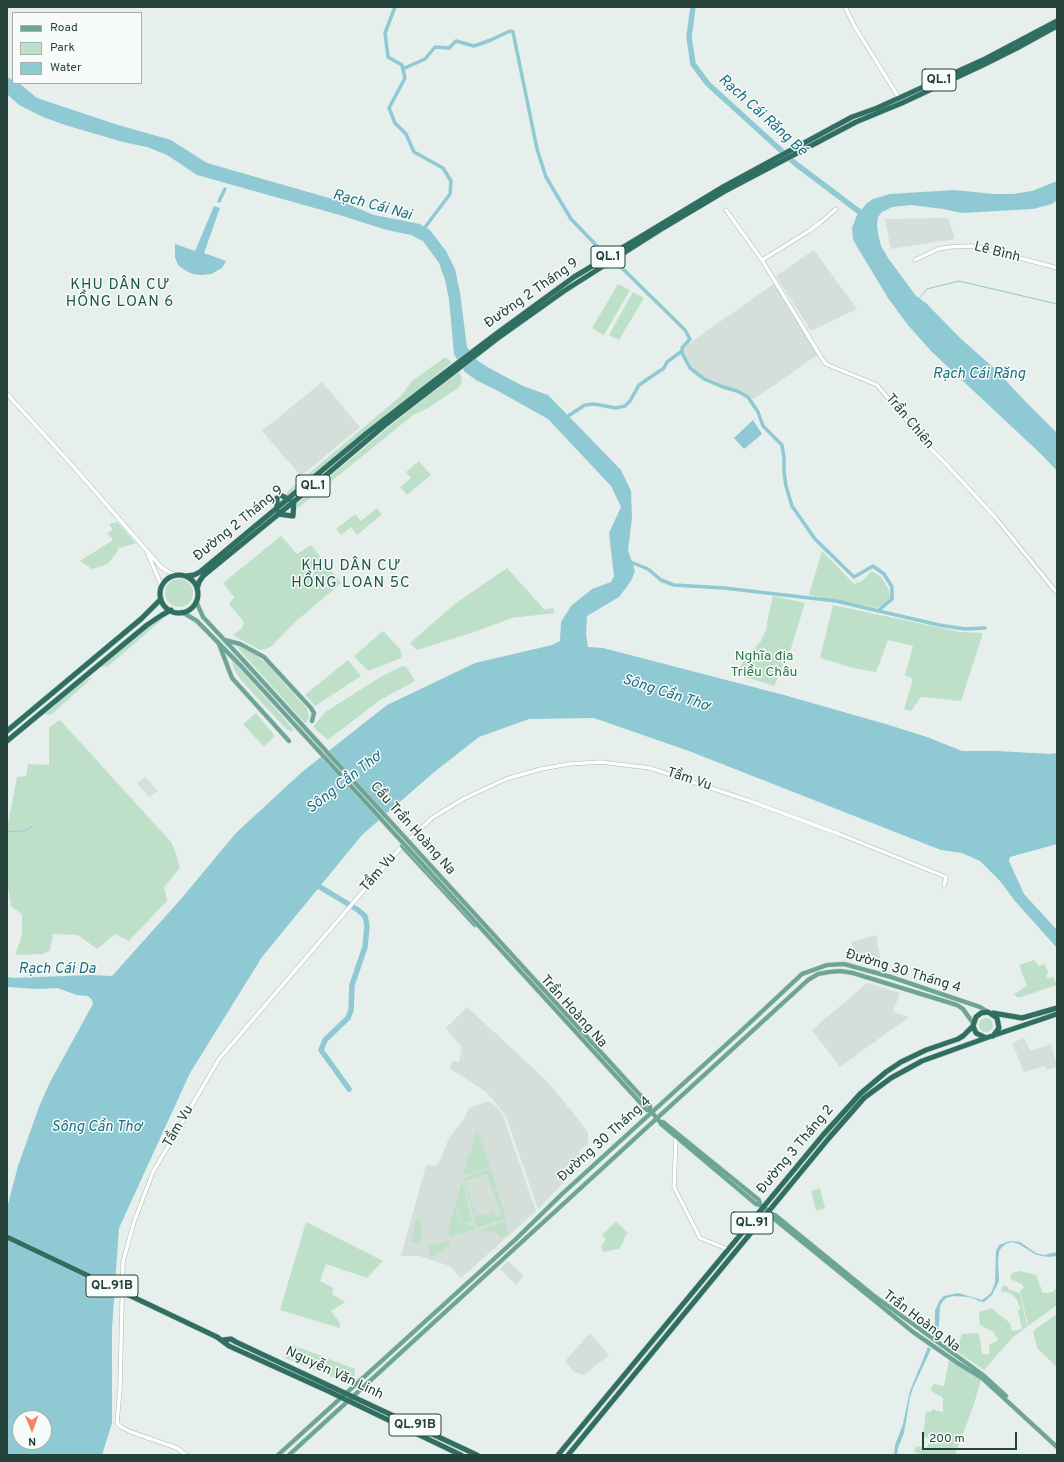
<!DOCTYPE html>
<meta charset="utf-8">
<style>
body{margin:0}
#map{position:relative;width:1064px;height:1462px;overflow:hidden;background:#e6efeb;font-family:Overpass,sans-serif}
canvas{display:block}
.frame{position:absolute;inset:0;border:8px solid #24423a;pointer-events:none}
.legend{position:absolute;left:12px;top:12px;width:130px;height:72px;box-sizing:border-box;background:#f7fbf9;border:1px solid #a3b1ad;margin:0;padding:5px 7px;list-style:none;font-size:12px;color:#24423a}
.legend li{display:flex;align-items:center;gap:8px;height:20px}
.legend b{width:20px;border:1px solid #a3b1ad}
.north{position:absolute;left:12px;top:1410px;width:40px;height:40px;box-sizing:border-box;background:#f7fbf9;border:1px solid #a3b1ad;border-radius:50%;rotate:179deg;font-size:11px;font-weight:700;line-height:16px;text-align:center;color:#24423a}
.north::after{content:'';display:block;margin:auto;width:14px;height:18px;background:#f4845f;clip-path:polygon(50% 0,100% 100%,50% 72%,0 100%)}
.scale{position:absolute;left:922px;top:1432px;width:95px;height:18px;box-sizing:border-box;border:2px solid #24423a;border-top:0;padding-left:5px;font-size:12px;line-height:14px;white-space:nowrap;color:#24423a;-webkit-text-stroke:3px #f7fbf9;paint-order:stroke}
</style>
<div id="map">
<canvas width="1064" height="1462"></canvas>
<div class="frame"></div>
<ul class="legend">
<li><b style="height:5px;background:#6aa596"></b>Road</li>
<li><b style="height:11px;background:#bfe0c8"></b>Park</li>
<li><b style="height:11px;background:#8ec9d4"></b>Water</li>
</ul>
<div class="north">N</div>
<div class="scale">200 m</div>
</div>
<script>
const ctx = document.querySelector('canvas').getContext('2d');
ctx.lineJoin = 'round';
function paint(path, color) { ctx.fillStyle = color; ctx.fill(path, 'evenodd'); }
const shape = rows => new Path2D(rows.map(r => 'M' + r).join(''));
function trace(path, color, width, dash) { ctx.strokeStyle = color; ctx.lineWidth = width; ctx.lineCap = dash ? 'butt' : 'round'; ctx.setLineDash(dash || []); ctx.stroke(path); }
function write(font, color, halo, rows, align = 'center') {
  ctx.font = font + ' Overpass,sans-serif'; ctx.lineWidth = 3; ctx.setLineDash([]); ctx.textBaseline = 'middle'; ctx.strokeStyle = halo; ctx.fillStyle = color; for (const [text, x, y, turn = 0] of rows) {
    ctx.save(); ctx.translate(x, y); ctx.rotate((+turn || 0) * Math.PI / 180); ctx.textAlign = isNaN(turn) ? turn : align; if (halo) ctx.strokeText(text, 0, 0); ctx.fillText(text, 0, 0); ctx.restore();
  }
}
const built = shape([
 [948,218,955,239,891,249,885,219],
 [814,250,857,309,811,331,776,276],
 [775,283,819,354,754,399,732,389,713,382,699,374,690,365,684,355,684,347],
 [322,382,360,427,301,476,262,431],
 [145,777,158,791,150,797,137,783],
 [876,935,881,961,872,963,856,961,851,942],
 [867,983,900,993,893,1012,909,1017,840,1067,812,1030],
 [467,1007,550,1084,588,1132,588,1144,578,1151,583,1163,538,1209,506,1116,486,1092,449,1068,453,1061,459,1062,462,1046,452,1037,446,1028],
 [1024,1038,1030,1051,1051,1044,1057,1067,1047,1070,1045,1066,1024,1072,1012,1043],
 [489,1101,498,1108,503,1116,536,1211,461,1278,450,1266,419,1256,401,1256,426,1165,436,1166,441,1158,449,1138,464,1119,469,1108],
 [508,1261,524,1276,516,1285,500,1269],
 [590,1333,609,1355,584,1375,574,1372,565,1361]
]);
const green = shape([
 [618,284,630,290,604,335,592,328],
 [633,292,644,298,619,340,609,335],
 [444,358,446,358,452,362,288,496,286,495,288,491,401,396,412,381],
 [459,372,462,378,461,384,458,388,428,408,413,415,297,509,298,503,304,498,401,417],
 [419,461,431,475,407,495,400,487,411,478,406,472],
 [377,508,382,514,357,535,351,527,341,535,336,529,355,514,361,521],
 [117,522,136,543,120,548,116,544,119,549,108,564,92,569,80,561,113,540,107,533,113,530,109,524],
 [281,536,297,554,311,545,341,583,294,623,272,646,266,649,260,650,233,635,243,627,244,622,229,604,234,597,223,583],
 [822,551,854,584,862,581,872,571,881,577,888,588,891,598,886,603,877,608,809,595],
 [507,568,545,610,553,608,555,613,512,618,477,631,417,650,410,643,456,603],
 '165 593a14 14 0 1 1 28 0a14 14 0 1 1-28 0Z',
 [773,596,805,603,791,648,774,686,735,674,747,656,761,641,767,628,767,622],
 [833,605,960,632,983,633,961,701,921,697,911,711,904,709,913,679,905,675,913,646,888,640,876,672,853,668,820,658],
 [161,618,164,618,107,667,102,667,103,664,152,623],
 [383,631,400,649,402,656,399,659,368,671,354,656],
 [236,646,252,652,267,664,307,709,309,716,307,722,305,723],
 [231,659,274,707,294,730,291,731,287,730,241,680,234,670],
 [348,660,361,676,315,706,306,696,306,694],
 [402,666,405,666,407,668,415,681,380,700,328,740,313,727,325,712,379,678],
 [93,677,52,714,49,715,44,714,60,699,87,679],
 [256,713,274,735,274,737,264,747,243,724],
 [60,720,171,842,176,854,180,868,164,887,167,901,129,941,115,934,97,949,78,935,53,934,50,950,43,954,15,955,22,935,22,914,11,906,7,882,7,829,17,777,26,776,28,764,49,765,49,727],
 [1034,960,1039,966,1045,964,1048,972,1046,976,1048,978,1053,977,1057,985,1018,998,1014,994,1027,986,1019,965],
 '979 1025a7 7 0 1 1 14 0a7 7 0 1 1-14 0Z',
 [477,1130,490,1167,463,1176,469,1154,472,1161,470,1154],
 [490,1168,497,1188,492,1190,487,1174,465,1181,476,1215,474,1215,463,1178],
 [462,1181,468,1204,455,1209,456,1209,461,1225,468,1223,470,1226,474,1225,475,1229,450,1237,448,1231],
 [820,1188,825,1208,816,1211,811,1191],
 [497,1190,506,1218,477,1228,474,1216,481,1214,482,1216,494,1212,495,1216,501,1214,493,1191],
 [468,1205,473,1223,471,1223,471,1221,462,1224,457,1209,466,1206,470,1218,466,1206],
 [416,1220,421,1220,420,1225,422,1225,420,1242,411,1242],
 [616,1221,628,1233,623,1239,624,1241,619,1249,603,1252,601,1247,606,1239,602,1235],
 [306,1222,383,1261,367,1278,326,1264,320,1281,333,1288,332,1294,345,1302,331,1311,340,1323,340,1328,280,1310],
 [505,1222,509,1233,501,1238,495,1231,490,1234,487,1230,483,1232,481,1230],
 [448,1240,450,1246,431,1257,427,1247],
 [1020,1271,1036,1275,1043,1293,1054,1292,1054,1290,1057,1288,1057,1305,1028,1326,1020,1290,1024,1288,1022,1284,1010,1279,1012,1273],
 [1003,1285,1008,1287,1008,1289,1020,1293,1027,1327,1013,1337,984,1370,956,1351,962,1334,979,1333,982,1354,989,1354,989,1345,998,1340,993,1332,980,1325,979,1312,991,1308,1010,1323,1012,1331,1022,1329,1018,1310,1021,1309,1016,1298,1010,1293,1001,1291],
 [1057,1314,1057,1367,1037,1348,1033,1331],
 [290,1344,355,1369,355,1375,353,1379,350,1382,346,1382,285,1358],
 [949,1360,981,1380,973,1407,955,1455,924,1455,914,1452,916,1446,927,1448,930,1438,923,1437,926,1411,931,1412,932,1409,943,1412,943,1398,930,1390,934,1384,944,1386]
]);
const water = shape([
 [7,77,13,80,13,83,19,83,37,98,118,125,171,140,207,163,343,202,374,215,420,224,430,230,446,251,455,269,460,293,467,347,478,361,489,368,523,386,548,395,621,470,631,491,632,518,628,550,635,571,631,581,619,597,587,616,586,634,588,647,603,648,784,695,889,725,927,737,962,751,997,751,1050,754,1057,753,1057,844,1010,857,1009,861,1024,894,1057,930,1057,948,1015,901,1000,881,980,861,962,853,941,850,689,751,594,718,529,719,479,737,433,773,362,835,262,957,190,1073,119,1228,112,1328,112,1423,102,1455,7,1455,7,1208,18,1166,39,1107,50,1082,93,1004,92,1000,88,996,77,995,57,988,37,989,7,987,7,977,14,978,91,975,112,976,181,899,236,833,302,772,387,705,475,663,552,645,560,641,561,622,571,606,592,589,611,582,614,576,609,533,621,507,611,486,548,419,498,391,476,380,465,372,454,354,449,299,445,280,439,263,423,241,411,235,387,230,336,214,197,175,167,155,147,147,123,142,65,125,43,117,19,105,7,94],
 [20,1418,44,1418,44,1442,20,1442],
 [1057,181,1057,200,1052,204,1033,209,962,213,943,209,911,205,892,207,882,212,878,217,877,224,878,233,881,246,888,258,916,296,926,303,960,338,995,369,1024,400,1057,433,1057,471,1043,456,931,351,907,324,888,298,856,245,853,239,852,228,857,215,867,203,873,199,890,194,954,190,994,194,1013,194,1032,191],
 [214,206,220,208,204,253,226,261,222,268,211,274,201,275,193,274,186,271,178,265,175,257,175,244,195,251],
 [753,420,762,434,744,449,734,438],
 [1010,1241,1020,1242,1036,1253,1044,1255,1057,1252,1057,1256,1049,1257,1042,1256,1035,1254,1019,1244,1011,1242,1006,1244,1001,1248,999,1252,998,1261,999,1281,992,1295,984,1302,979,1301,975,1299,969,1297,953,1296,946,1298,943,1301,940,1306,939,1325,935,1337,932,1335,935,1327,935,1310,940,1300,944,1296,958,1293,982,1300,991,1293,995,1283,996,1251,999,1245],
 [928,1347,931,1349,913,1388,910,1397,904,1433,898,1448,897,1455,894,1455,895,1445,903,1424,910,1391]
]);
const stream = shape([
 [919,298,927,289,959,281,1057,304],
 [7,831,17,832,27,830,32,826]
]);
const canal = shape([
 [395,7,385,33,388,57,402,65,405,78,389,108,395,123,406,134,414,152,443,168,451,181,450,194,423,230],
 [405,68,425,59,435,47,449,48,456,41,474,46,491,40,510,31,513,32,537,149,546,177,571,219,597,246],
 [219,201,225,189],
 [621,267,685,330,690,339,682,348,682,353,690,368,704,379,723,387,737,391,748,397,758,412,763,426,782,445,784,458,784,472,786,486,792,506,815,539,854,577,873,566,884,574,892,587,892,599,879,610],
 [565,418,585,405,594,404,616,408,625,406,630,401,639,385,664,368,667,362,682,351],
 [628,561,648,569,661,580,674,585,724,588,836,601,939,625,965,629,985,628]
]);
const river = shape([
 [693,7,689,37,693,64,708,84,796,164,865,216],
 [320,887,358,910,365,916,367,926,365,947,352,985,351,1010,348,1018,325,1040,321,1050,349,1089]
]);
const minor = shape([
 [845,7,855,27,899,98],
 [836,209,821,222,809,231,762,260,821,357,826,364,877,385,929,447,946,464,995,517,1057,593],
 [726,210,762,260],
 [915,260,938,249,950,247,971,246,983,248,1057,268],
 [7,394,72,465,161,567,167,571,176,575],
 [147,552,162,587],
 [676,1137,674,1187,700,1238,730,1250],
 [186,1455,177,1448,131,1432,121,1427,117,1423,120,1388,123,1262,134,1222,153,1172,219,1059,402,846,432,818,463,799,506,779,541,769,569,764,601,762,650,768,750,801,839,834,946,877,944,886]
]);
const major = shape([
 [196,601,203,617,244,661],
 [182,612,197,621,241,666],
 [225,640,240,644,264,657,311,708,314,713,312,721],
 [219,644,232,678,289,741],
 [402,846,475,925],
 [483,923,650,1106,650,1110,660,1122,661,1124,756,1204,760,1205,769,1211,773,1218,913,1332,959,1364,982,1378,1057,1447],
 [479,926,647,1110,650,1110],
 [660,1122,663,1122,759,1200,760,1205],
 [771,1214,775,1215,873,1295,983,1375,1006,1396],
 [278,1455,516,1239,562,1194,740,1032,802,974,827,965,844,964,891,977,980,1007,988,1012],
 [289,1455,808,980,818,974,829,972,840,971,853,973,957,1005,963,1009,973,1023]
]);
const highway = shape([
 [280,495,289,499],
 [277,498,277,509],
 [278,514,293,516,294,501],
 '160 594a19 19 0 1 1 38 0a19 19 0 1 1-38 0Z',
 [186,576,194,575,200,572,367,433,430,384,496,334,574,277,723,187,852,117,877,108,985,59,1057,21],
 [197,589,199,582,203,576,325,476,385,425,498,338,564,291,663,228,725,191,856,122,902,103,983,65,1017,48,1057,26],
 [7,731,141,619,161,599],
 [7,741,147,625,162,615,171,610],
 [993,1013,1022,1018,1057,1008],
 [986,1038,976,1033,973,1026,976,1017,981,1013,988,1012,997,1018,999,1028,993,1036],
 [217,1337,229,1346,328,1391,461,1455],
 [223,1340,231,1339,236,1342,477,1455],
 [558,1455,823,1135,860,1094,886,1072,901,1062,926,1050,958,1039,963,1036,973,1026],
 [568,1455,829,1138,864,1098,891,1078,922,1061,986,1038,1057,1014]
]);
const majorBridge = shape([
 [244,661,483,923],
 [241,666,479,926]
]);
const highwayBridge = shape([
 [7,1237,217,1337]
]);
const shields = [
 [939,80,34],
 [608,257,34],
 [313,486,34],
 [752,1223,42],
 [112,1286,52],
 [415,1425,52]
];
const shieldNames = [
 ["QL.1",939,80],
 ["QL.1",608,257],
 ["QL.1",313,486],
 ["QL.91",752,1223],
 ["QL.91B",112,1286],
 ["QL.91B",415,1425]
];
const streetNames = [
 ["Lê Bình",997,253,14],
 ["Đường 2 Tháng 9",532,294,-35],
 ["Trần Chiên",909,422,50],
 ["Đường 2 Tháng 9",239,524,-39],
 ["Tầm Vu",689,780,18],
 ["Cầu Trần Hoàng Na",412,829,48],
 ["Tầm Vu",379,873,-49],
 ["Đường 30 Tháng 4",903,972,17],
 ["Trần Hoàng Na",573,1012,48],
 ["Tầm Vu",179,1127,-60],
 ["Đường 30 Tháng 4",605,1140,-42],
 ["Đường 3 Tháng 2",796,1150,-50],
 ["Trần Hoàng Na",921,1322,37],
 ["Nguyễn Văn Linh",334,1374,25]
];
const parkNames = [
 ["Nghĩa địa",764,657],
 ["Triều Châu",764,673]
];
const waterNames = [
 ["Rạch Cái Răng Bé",762,116,42],
 ["Rạch Cái Nai",372,206,15],
 ["Rạch Cái Răng",979,375],
 ["Sông Cần Thơ",666,694,18],
 ["Sông Cần Thơ",345,783,-38],
 ["Rạch Cái Da",57,970],
 ["Sông Cần Thơ",97,1128]
];
const neighbourhoodNames = [
 ["KHU DÂN CƯ",120,286],
 ["HỒNG LOAN 6",120,303],
 ["KHU DÂN CƯ",351,567],
 ["HỒNG LOAN 5C",351,584]
];
paint(built, '#d4dfda');
paint(green, '#bfe0c8');
paint(water, '#8ec9d4');
trace(stream, '#8ec9d4', 1);
trace(canal, '#8ec9d4', 3.5);
trace(river, '#8ec9d4', 5.5);
trace(minor, '#a8b8b2', 4.5);
trace(major, '#c2cac8', 5);
trace(highway, '#c2cac8', 6);
trace(minor, '#fff', 3.5);
trace(major, '#6aa596', 4);
trace(highway, '#2f6f62', 5);
trace(majorBridge, '#c2cac8', 5, []);
trace(highwayBridge, '#c2cac8', 6, []);
trace(majorBridge, '#6aa596', 4);
trace(highwayBridge, '#2f6f62', 5);
for (const [x, y, w] of shields) { const box = new Path2D(); box.roundRect(x - w / 2, y - 11, w, 22, 3); ctx.fillStyle = '#f7fbf9'; ctx.fill(box); trace(box, '#24423a', 1); }
write('bold 13px', '#24423a', null, shieldNames);
write('14px', '#24423a', '#f7fbf9', streetNames);
write('14px', '#2d7a4b', '#f7fbf9', parkNames);
write('italic 15px', '#1c6f80', '#f7fbf9', waterNames);
ctx.letterSpacing = '1px';
write('15px', '#1f5548', '#f7fbf9', neighbourhoodNames);
ctx.letterSpacing = '0px';
</script>
